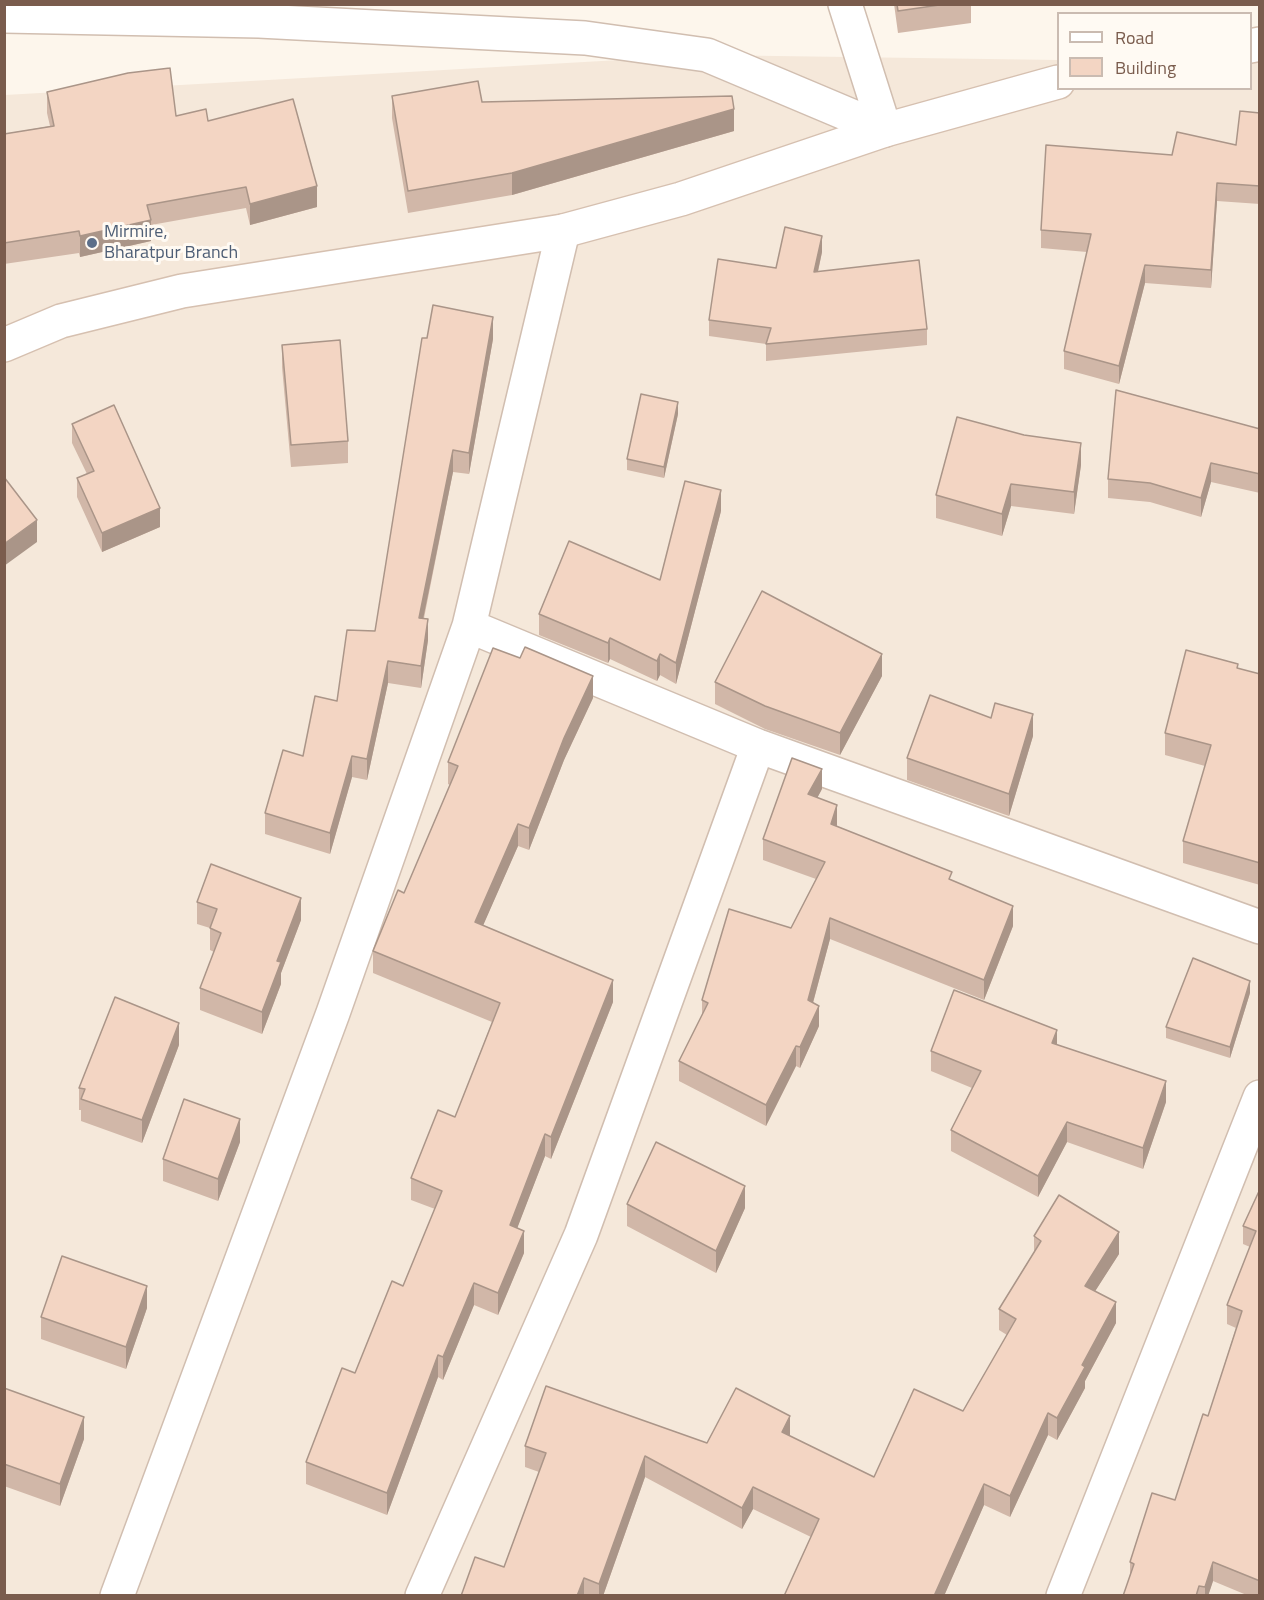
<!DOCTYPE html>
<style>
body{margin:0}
#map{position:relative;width:1264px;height:1600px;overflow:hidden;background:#fdf6ec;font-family:"Titillium Web",sans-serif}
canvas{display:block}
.frame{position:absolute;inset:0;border:6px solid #7a5c4d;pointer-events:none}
.legend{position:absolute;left:1057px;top:12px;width:195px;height:78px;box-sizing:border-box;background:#fffaf3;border:2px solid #cabbb1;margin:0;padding:8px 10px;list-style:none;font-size:18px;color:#7a5c4d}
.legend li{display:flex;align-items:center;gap:12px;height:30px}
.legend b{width:30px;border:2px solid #cabbb1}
</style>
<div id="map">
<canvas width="1264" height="1600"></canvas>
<div class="frame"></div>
<ul class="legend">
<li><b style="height:8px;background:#fff"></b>Road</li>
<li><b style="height:16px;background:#f3d5c3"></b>Building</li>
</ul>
</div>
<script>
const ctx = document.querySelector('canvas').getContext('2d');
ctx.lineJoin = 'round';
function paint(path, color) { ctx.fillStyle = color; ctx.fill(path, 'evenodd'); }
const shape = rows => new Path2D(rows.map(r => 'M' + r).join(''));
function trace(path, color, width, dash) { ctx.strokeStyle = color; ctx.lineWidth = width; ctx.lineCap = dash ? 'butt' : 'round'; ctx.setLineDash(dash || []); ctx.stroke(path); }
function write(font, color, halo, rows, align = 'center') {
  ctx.font = font + ' "Titillium Web",sans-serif'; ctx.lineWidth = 6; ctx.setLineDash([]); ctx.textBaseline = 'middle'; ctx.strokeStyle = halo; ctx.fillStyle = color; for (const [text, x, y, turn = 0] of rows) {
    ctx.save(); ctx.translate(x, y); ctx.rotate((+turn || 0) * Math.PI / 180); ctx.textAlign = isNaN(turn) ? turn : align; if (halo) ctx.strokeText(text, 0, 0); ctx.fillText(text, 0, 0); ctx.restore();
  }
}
const residential = shape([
 [707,55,1058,60,1058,88,1250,88,1251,62,1259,62,1258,1595,5,1596,5,95]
]);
const minor = shape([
 [845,4,885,130],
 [4,16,259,21,585,38,707,55,885,130],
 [563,231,469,626,758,746,1260,927],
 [117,1596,333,1013,469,626],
 [422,1596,581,1235,758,746]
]);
const tertiary = shape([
 [1063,1596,1260,1097]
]);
const secondary = shape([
 [1250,46,1260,44],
 [4,345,61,321,182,291,563,231,681,199,885,130,1058,82]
]);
const wall = shape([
 [894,4,971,4,971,23,898,33],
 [47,92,176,116,208,121,317,207,250,225,246,208,151,225,151,241,80,257,79,253,4,264,4,134,50,126,47,113],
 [392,96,482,102,734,131,512,195,408,213,392,118],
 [1260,113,1260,204,1217,201,1211,288,1145,283,1119,384,1064,369,1064,351,1087,252,1041,248,1041,230,1172,155,1236,145],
 [822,252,818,272,927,329,927,345,766,361,766,344,709,336,709,320,776,268],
 [427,338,493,339,469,474,453,472,424,618,428,640,421,688,388,683,367,780,352,777,330,854,265,834,265,813,303,756,337,701,375,631],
 [282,345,348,441,348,463,291,467,282,367],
 [678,414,664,478,627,470,627,459],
 [72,424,160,527,102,552,77,497,77,478,87,474,72,443],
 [1260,429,1260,493,1211,482,1201,517,1150,502,1108,498,1108,479],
 [1081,465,1074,514,1011,506,1002,536,936,518,936,495],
 [721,511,676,684,660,675,657,681,610,659,608,663,539,635,539,614,660,580],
 [1238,669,1260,674,1260,885,1183,863,1183,841,1205,766,1165,755,1165,733],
 [882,676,840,755,765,729,715,704,715,682],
 [593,698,564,760,529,850,518,846,483,925,613,1002,551,1159,545,1156,517,1228,524,1253,498,1315,474,1305,443,1380,438,1377,387,1515,306,1484,306,1462,403,1286,435,1209,411,1200,411,1178,455,1117,492,1022,373,973,373,951,404,893,450,785,448,784,448,762],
 [1033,736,1009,816,907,780,907,758],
 [822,789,817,798,837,826,952,880,1013,926,984,1000,830,939,813,1003,819,1026,800,1068,796,1066,766,1126,679,1081,679,1061,702,1015,702,1000,791,928,816,879,763,860,763,839],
 [197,902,301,920,281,973,281,984,262,1034,200,1010,200,988,214,952,210,950,210,928,197,924],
 [1250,993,1230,1058,1166,1038,1166,1027],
 [179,1045,142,1143,81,1121,81,1110,79,1110,79,1088],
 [1057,1045,1166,1102,1143,1169,1067,1142,1038,1197,951,1151,951,1130,972,1088,931,1071,931,1051],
 [240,1142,218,1201,163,1181,163,1159],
 [1260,1189,1260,1596,1249,1596,1213,1581,1208,1596,1123,1596,1130,1575,1130,1562,1175,1500,1208,1416,1236,1328,1227,1324,1227,1305,1250,1247,1243,1244,1243,1226],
 [627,1204,745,1208,716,1273,627,1226],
 [1034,1236,1119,1254,1095,1291,1116,1323,1085,1381,1085,1388,1057,1440,1048,1435,1010,1517,984,1505,944,1596,784,1596,811,1537,753,1509,742,1529,645,1477,603,1596,461,1596,504,1567,539,1472,525,1467,525,1446,707,1443,790,1436,874,1477,963,1411,1007,1335,999,1330,999,1309,1034,1252],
 [147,1308,126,1369,41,1339,41,1317],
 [4,1388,84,1439,60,1506,4,1486]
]);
const shadedWall = shape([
 [734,109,734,131,512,195,512,173],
 [1217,183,1217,201,1211,288,1211,270],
 [317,186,317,207,250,225,250,204],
 [151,220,151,241,80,257,80,236],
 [822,236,822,252,814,289,814,272],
 [1145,265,1145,283,1119,384,1119,366],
 [493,317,493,339,469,474,469,453],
 [678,402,678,414,664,478,664,467],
 [1081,443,1081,465,1074,514,1074,492],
 [453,450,453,472,419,639,419,618],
 [1211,463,1211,482,1201,517,1201,498],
 [1011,484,1011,506,1002,536,1002,514],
 [721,490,721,511,676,684,676,663],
 [160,508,160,527,102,552,102,533],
 [37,520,37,542,4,566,4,544],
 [428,619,428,640,421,688,421,666],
 [610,638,610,659,608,663,608,643],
 [660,654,660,675,657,681,657,661],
 [882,654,882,676,840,755,840,733],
 [388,661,388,683,367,780,367,759],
 [593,676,593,698,564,760,529,850,529,828,564,738],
 [1033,714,1033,736,1009,816,1009,794],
 [352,756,352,777,330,854,330,833],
 [822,769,822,789,808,815,808,794],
 [837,805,837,825,831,844,831,824],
 [518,824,518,846,475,944,475,922],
 [301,898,301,920,281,973,281,984,262,1034,262,1012,277,961],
 [1013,906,1013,926,984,1000,984,980],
 [830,918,830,939,808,1021,808,1000],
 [613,980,613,1002,551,1159,551,1137],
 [1250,981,1250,993,1230,1058,1230,1047],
 [819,1006,819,1026,800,1068,800,1047],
 [179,1023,179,1045,142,1143,142,1120],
 [1057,1030,1057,1051,1052,1043],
 [796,1046,796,1066,766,1126,766,1105],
 [1166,1081,1166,1102,1143,1169,1143,1148],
 [240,1119,240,1142,218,1201,218,1179],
 [1067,1122,1067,1142,1038,1197,1038,1176],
 [545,1134,545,1156,510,1247,510,1225],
 [745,1186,745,1208,716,1273,716,1251],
 [524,1231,524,1253,498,1315,498,1293],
 [1119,1232,1119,1254,1085,1307,1085,1286],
 [474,1283,474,1305,443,1380,443,1357],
 [147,1286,147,1308,126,1369,126,1347],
 [1116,1302,1116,1323,1085,1381,1085,1388,1057,1440,1057,1418,1082,1365],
 [438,1355,438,1377,387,1515,387,1493],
 [1048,1413,1048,1435,1010,1517,1010,1496],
 [790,1416,790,1438,782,1432],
 [84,1417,84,1439,60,1506,60,1484],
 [645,1456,645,1477,603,1596,599,1596,599,1584],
 [984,1484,984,1505,944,1596,934,1596],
 [753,1487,753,1509,742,1529,742,1508],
 [1213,1562,1213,1581,1208,1596,1205,1596,1205,1587],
 [584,1578,584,1596,577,1596]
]);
const building = shape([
 [897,4,946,4,898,11,897,4],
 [170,68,176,116,206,109,208,121,293,99,317,186,250,204,246,187,147,205,151,220,80,236,79,231,4,243,4,134,54,126,47,92,128,73,170,68],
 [478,81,482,102,732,96,734,109,512,173,408,191,392,96,478,81],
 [1240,111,1260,113,1260,186,1217,183,1211,270,1145,265,1119,366,1064,351,1091,234,1041,230,1046,145,1172,155,1177,132,1236,145,1240,111],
 [785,227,822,236,814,272,919,260,927,329,766,344,771,328,709,320,718,259,776,268,785,227],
 [433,305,493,317,469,453,453,450,419,618,428,619,421,666,388,661,367,759,352,756,330,833,265,813,283,750,303,756,315,696,337,701,347,630,375,631,422,338,427,338,433,305],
 [340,340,348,441,291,445,282,345,340,340],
 [1116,390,1260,429,1260,474,1211,463,1201,498,1150,483,1108,479,1116,390],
 [641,394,678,402,664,467,627,459,641,394],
 [114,405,160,508,102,533,77,478,94,471,72,424,114,405],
 [957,417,1024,435,1081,443,1074,492,1011,484,1002,514,936,495,957,417],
 [4,477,37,520,4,544,4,477],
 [685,481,721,490,676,663,660,654,657,661,610,638,608,643,539,614,569,541,660,580,685,481],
 [762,591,882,654,840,733,765,706,715,682,762,591],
 [525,647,593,676,564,738,529,828,518,824,475,922,613,980,551,1137,545,1134,510,1225,524,1231,498,1293,474,1283,443,1357,438,1355,387,1493,306,1462,342,1368,355,1373,392,1281,403,1286,442,1191,411,1178,438,1110,455,1117,500,1003,373,951,398,890,404,893,458,766,448,762,493,648,520,658,525,647],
 [1186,650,1238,664,1237,668,1260,674,1260,863,1183,841,1211,745,1165,733,1186,650],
 [930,695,991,718,995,703,1033,714,1009,794,907,758,930,695],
 [792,758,822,769,808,794,837,805,831,824,952,872,949,879,1013,906,984,980,830,918,808,1000,819,1006,800,1047,796,1046,766,1105,679,1061,708,1003,702,1000,729,909,791,928,825,862,763,839,792,758],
 [211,864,301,898,277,961,281,962,262,1012,200,988,221,933,210,928,217,909,197,902,211,864],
 [1193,958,1250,981,1230,1047,1166,1027,1193,958],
 [954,990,1057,1030,1052,1043,1166,1081,1143,1148,1067,1122,1038,1176,951,1130,981,1071,931,1051,954,990],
 [115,997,179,1023,142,1120,81,1099,85,1089,79,1088,115,997],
 [184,1099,240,1119,218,1179,163,1159,184,1099],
 [656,1142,745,1186,716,1251,627,1204,656,1142],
 [1260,1189,1260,1581,1213,1562,1205,1587,1199,1586,1196,1596,1123,1596,1134,1564,1130,1562,1152,1493,1175,1500,1203,1414,1208,1416,1242,1311,1227,1305,1256,1231,1243,1226,1260,1189],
 [1059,1195,1119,1232,1085,1286,1116,1302,1082,1365,1085,1367,1057,1418,1048,1413,1010,1496,984,1484,934,1596,784,1596,819,1519,753,1487,742,1508,645,1456,599,1584,584,1578,577,1596,461,1596,475,1557,504,1567,546,1453,525,1446,546,1386,707,1443,736,1388,790,1416,782,1432,874,1477,914,1389,963,1411,1016,1319,999,1309,1041,1241,1034,1236,1059,1195],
 [62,1256,147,1286,126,1347,41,1317,62,1256],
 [4,1388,84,1417,60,1484,4,1464,4,1388]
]);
const markers = [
 [92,243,6,"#5c6f8a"]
];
const serviceNames = [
 ["Mirmire,",104,233],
 ["Bharatpur Branch",104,254]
];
paint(residential, '#f5e8da');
trace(minor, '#d1beb0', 36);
trace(tertiary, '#d1beb0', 36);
trace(secondary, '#d6c0b0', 36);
trace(minor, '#fff', 33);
trace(tertiary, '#fff', 33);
trace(secondary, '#fff', 33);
paint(wall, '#d1b7a8');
paint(shadedWall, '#aa9588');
paint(building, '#f3d5c3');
trace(building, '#aa9588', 1.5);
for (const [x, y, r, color] of markers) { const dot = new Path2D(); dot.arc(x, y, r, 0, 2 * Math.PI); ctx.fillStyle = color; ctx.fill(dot); trace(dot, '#fffaf3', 2); }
write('18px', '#4e5e75', '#fffaf3', serviceNames, 'left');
</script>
